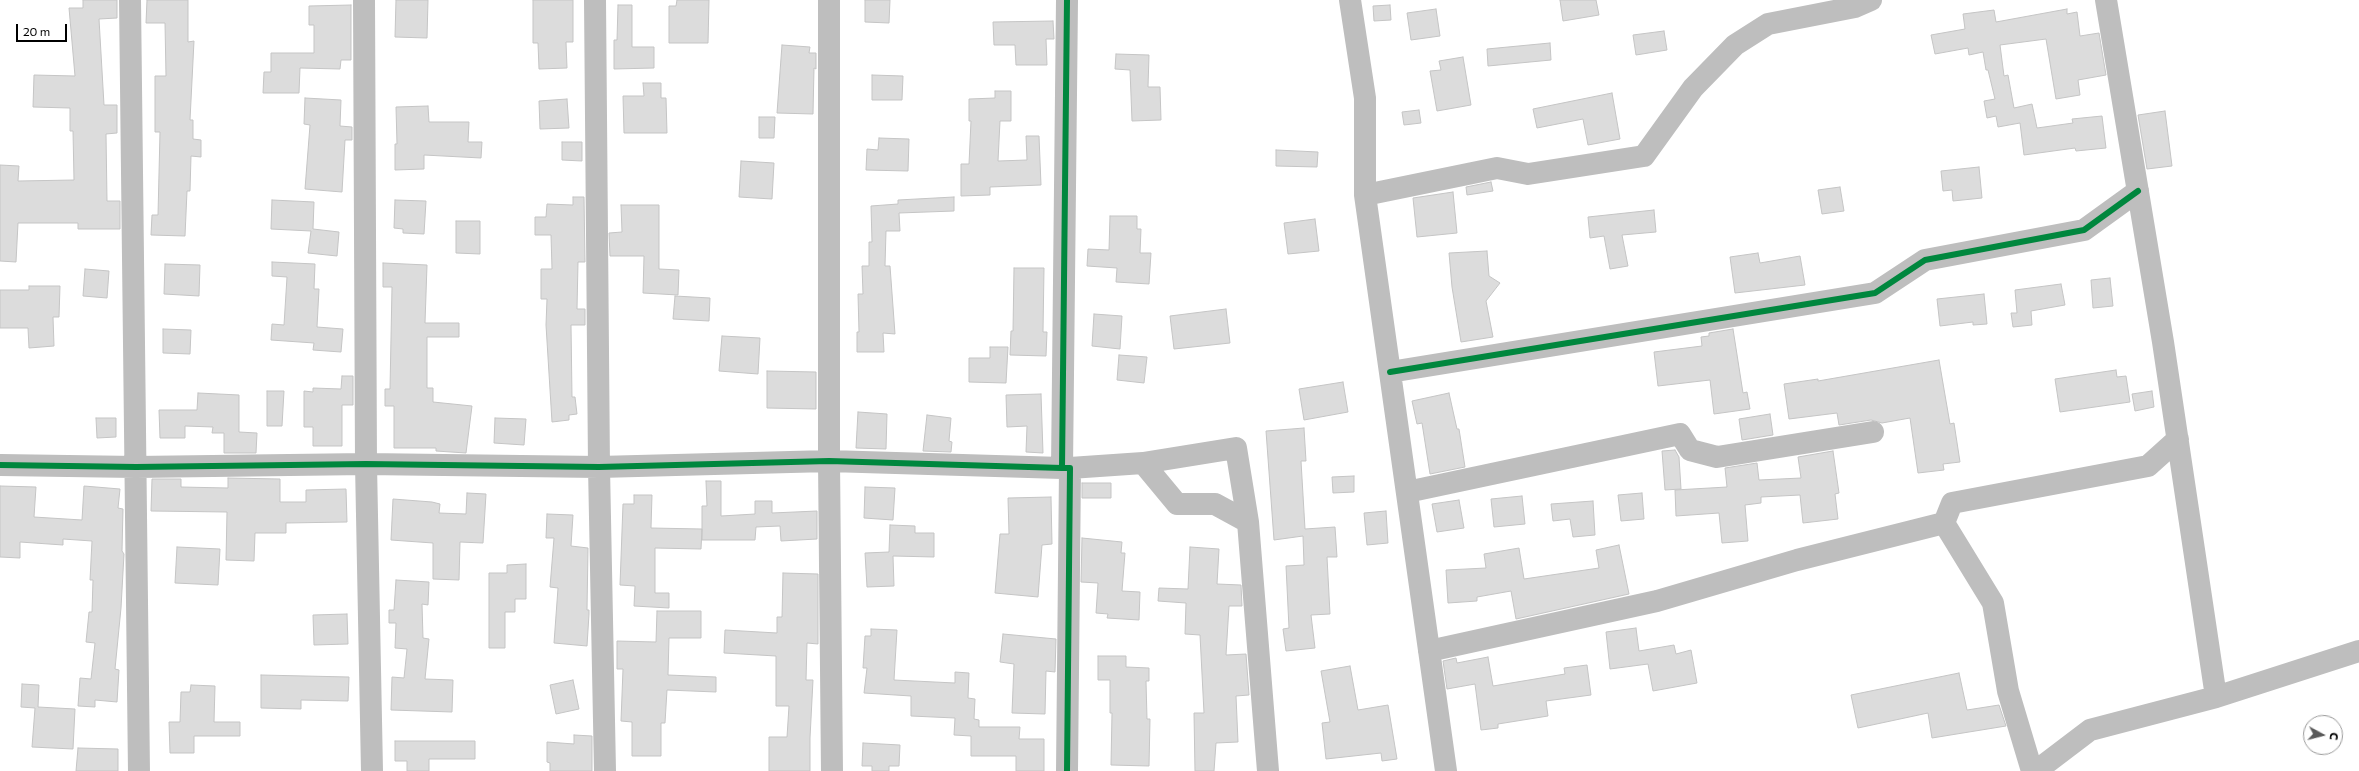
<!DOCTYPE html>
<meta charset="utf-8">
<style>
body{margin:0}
#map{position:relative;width:2359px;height:771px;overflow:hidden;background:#fff;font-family:Commissioner,sans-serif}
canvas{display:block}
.north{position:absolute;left:2303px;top:715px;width:40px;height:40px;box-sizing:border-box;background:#fff;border:1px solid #999;border-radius:50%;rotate:97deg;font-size:11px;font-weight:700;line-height:16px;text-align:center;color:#000}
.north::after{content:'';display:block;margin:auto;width:14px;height:18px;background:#595959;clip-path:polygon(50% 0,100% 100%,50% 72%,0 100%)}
.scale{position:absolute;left:16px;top:24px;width:51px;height:18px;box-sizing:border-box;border:2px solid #000;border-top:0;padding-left:5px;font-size:12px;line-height:14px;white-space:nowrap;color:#000;-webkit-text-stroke:3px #fff;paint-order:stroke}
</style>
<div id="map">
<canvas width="2359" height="771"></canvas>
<div class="north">С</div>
<div class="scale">20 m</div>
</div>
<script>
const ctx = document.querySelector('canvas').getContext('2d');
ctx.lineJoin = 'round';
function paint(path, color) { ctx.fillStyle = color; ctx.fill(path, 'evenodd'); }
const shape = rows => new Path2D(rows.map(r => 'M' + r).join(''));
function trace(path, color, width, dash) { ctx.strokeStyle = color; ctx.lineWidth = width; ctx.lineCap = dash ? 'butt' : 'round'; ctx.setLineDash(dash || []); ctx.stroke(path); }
const building = shape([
 [83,0,117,0,117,18,99,19,104,105,117,105,117,133,106,134,107,201,120,201,120,229,78,229,78,223,18,223,16,262,0,261,0,165,19,166,18,181,74,180,73,131,70,131,70,108,33,107,34,75,75,76,69,8,83,8,83,0],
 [147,0,188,0,188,42,194,41,190,120,193,120,193,139,201,140,201,157,191,156,190,191,187,191,185,236,151,235,152,215,158,215,160,132,155,132,155,76,166,76,165,23,146,23,147,0],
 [396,0,428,0,427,38,395,37,396,0],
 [533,0,573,0,573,42,566,42,567,68,539,69,538,43,533,43,533,0],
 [677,0,709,0,708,43,669,43,669,6,676,6,677,0],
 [865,0,890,0,889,23,865,22,865,0],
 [1560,0,1596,0,1599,15,1563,21,1560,0],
 [351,5,351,60,341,60,340,69,300,68,299,93,263,93,264,72,271,72,271,53,314,53,314,25,309,25,309,6,351,5],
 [618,5,632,5,632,47,654,47,654,68,614,69,614,40,617,40,618,5],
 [1390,5,1391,20,1374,21,1373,6,1390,5],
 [1436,9,1440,36,1411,40,1407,13,1436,9],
 [2067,9,2067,14,2077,12,2080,36,2099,33,2106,75,2078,80,2080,95,2056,99,2046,39,2000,45,2004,76,2008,75,2014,108,2032,104,2037,128,2073,123,2072,119,2102,116,2106,148,2076,151,2075,148,2024,155,2020,123,1998,127,1996,116,1987,118,1984,101,1995,99,1988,70,1986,70,1983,52,1969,55,1968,48,1935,54,1931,35,1965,29,1963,14,1994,10,1996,22,2067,9],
 [1053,21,1054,39,1046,39,1047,65,1016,65,1015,45,994,45,993,22,1053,21],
 [1664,31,1667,50,1636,55,1633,35,1664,31],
 [1550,43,1551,60,1488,66,1487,49,1550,43],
 [782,45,810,47,809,53,816,53,816,69,814,68,813,114,777,113,782,45],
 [1116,54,1149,55,1148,87,1160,87,1161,120,1132,121,1130,70,1115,69,1116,54],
 [1463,57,1471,105,1437,111,1430,71,1441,70,1439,61,1463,57],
 [872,75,903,76,902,100,872,100,872,75],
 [643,83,661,83,661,98,666,98,667,133,624,133,623,96,644,96,643,83],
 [995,91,1011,91,1011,121,1000,121,998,161,1027,160,1026,136,1039,136,1041,185,990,187,990,195,961,196,961,164,969,164,971,121,969,121,969,99,995,98,995,91],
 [1612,93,1620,139,1588,145,1583,119,1537,128,1533,109,1612,93],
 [305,98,341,100,340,126,352,127,352,140,345,140,342,192,305,189,310,125,304,124,305,98],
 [567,99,569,128,540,129,539,101,567,99],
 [428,106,429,122,469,122,468,142,482,142,481,158,424,155,424,169,395,170,395,144,397,144,396,107,428,106],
 [1419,110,1421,123,1404,125,1402,112,1419,110],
 [2165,111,2172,166,2147,169,2138,115,2165,111],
 [759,117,775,117,774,138,759,138,759,117],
 [879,138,909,139,908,171,866,170,867,149,878,150,879,138],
 [562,142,582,142,582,161,562,160,562,142],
 [1276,150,1318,152,1317,167,1276,166,1276,150],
 [741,161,774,163,772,199,739,197,741,161],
 [1979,167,1982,198,1953,201,1952,190,1943,191,1941,171,1979,167],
 [1491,182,1493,191,1467,195,1466,187,1491,182],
 [1840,187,1844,211,1822,214,1818,190,1840,187],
 [1453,192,1457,233,1417,237,1413,198,1453,192],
 [573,197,584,197,585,262,578,262,577,309,585,309,585,325,571,325,572,397,575,397,577,414,569,415,569,420,552,422,546,325,547,299,541,299,541,269,552,269,551,235,535,235,535,217,546,217,547,204,573,205,573,197],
 [954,197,954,211,899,213,900,231,886,231,885,266,890,266,895,334,883,333,884,352,857,352,857,332,859,332,858,294,863,294,862,266,869,266,869,242,872,242,871,206,898,204,898,200,954,197],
 [272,200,314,202,313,229,339,232,337,256,308,253,311,231,271,229,272,200],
 [395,200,426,201,424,234,403,233,403,229,394,228,395,200],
 [621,205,659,205,659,269,679,270,678,295,643,293,644,256,610,256,609,233,622,232,621,205],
 [1654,210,1656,232,1622,235,1628,266,1610,269,1604,236,1590,238,1588,217,1654,210],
 [1110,216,1137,216,1137,229,1141,229,1140,253,1151,253,1149,284,1116,282,1117,268,1087,266,1088,249,1109,250,1110,216],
 [1315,219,1319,251,1288,254,1284,223,1315,219],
 [456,221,480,221,480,254,456,253,456,221],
 [1487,251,1489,276,1500,283,1486,301,1493,337,1461,342,1452,287,1449,253,1487,251],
 [1758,253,1760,263,1800,256,1805,285,1735,293,1730,257,1758,253],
 [272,262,315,264,314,289,319,289,317,327,343,329,341,352,313,350,314,343,271,340,272,324,284,325,287,277,272,276,272,262],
 [383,263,427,265,425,323,459,323,459,337,427,337,427,388,433,388,433,402,472,406,466,453,436,451,436,448,394,448,394,406,385,406,385,389,390,389,392,287,383,287,383,263],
 [165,264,200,265,199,296,164,294,165,264],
 [1014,268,1044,268,1043,332,1047,332,1046,356,1010,355,1011,331,1013,331,1014,268],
 [85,269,109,271,107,298,83,296,85,269],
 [2110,278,2113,306,2093,308,2091,280,2110,278],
 [2061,284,2065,305,2031,311,2032,325,2013,327,2011,313,2017,313,2015,290,2061,284],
 [29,286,60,286,59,317,53,317,54,346,29,348,28,328,0,328,0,290,29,290,29,286],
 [1984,294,1987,324,1973,325,1973,322,1940,326,1937,299,1984,294],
 [675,296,710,298,709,321,673,319,675,296],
 [1226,309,1230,343,1174,349,1170,316,1226,309],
 [1094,314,1122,316,1120,349,1092,346,1094,314],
 [163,329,191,330,190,354,163,353,163,329],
 [1733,329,1743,393,1747,392,1750,409,1714,414,1710,380,1658,386,1654,352,1702,346,1701,337,1709,336,1709,333,1733,329],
 [722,336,760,338,758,374,719,371,722,336],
 [990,347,1008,347,1006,383,969,382,969,358,990,358,990,347],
 [1119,355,1147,357,1144,383,1117,380,1119,355],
 [1939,360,1950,424,1954,423,1960,462,1943,464,1944,470,1918,473,1910,418,1882,423,1871,420,1839,425,1837,413,1789,419,1784,384,1818,379,1818,381,1939,360],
 [2116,370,2117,377,2126,376,2130,402,2060,412,2055,379,2116,370],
 [767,371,816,372,816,409,767,408,767,371],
 [342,376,353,376,353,405,342,405,342,446,313,446,313,427,304,427,304,391,313,392,313,388,341,389,342,376],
 [1343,382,1348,412,1304,420,1299,389,1343,382],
 [267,391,284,391,282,426,267,426,267,391],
 [2152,391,2154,407,2135,411,2132,394,2152,391],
 [198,393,239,395,239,432,257,433,256,453,224,453,224,433,212,433,213,427,185,426,185,438,160,438,159,410,197,410,198,393],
 [1449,393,1457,429,1459,429,1465,467,1430,474,1422,423,1417,424,1412,401,1449,393],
 [1041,394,1043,453,1026,452,1027,426,1007,427,1006,395,1041,394],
 [858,412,887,414,886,449,856,448,858,412],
 [1770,414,1773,435,1742,440,1739,419,1770,414],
 [927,415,951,418,949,441,952,442,951,452,923,451,927,415],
 [96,418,116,418,116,437,97,438,96,418],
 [495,418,526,419,524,445,494,443,495,418],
 [1304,428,1306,461,1301,461,1305,529,1335,527,1337,557,1327,557,1330,614,1311,615,1315,648,1286,651,1283,629,1289,628,1286,566,1304,565,1303,536,1274,540,1266,431,1304,428],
 [1675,450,1679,457,1681,489,1665,490,1662,451,1675,450],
 [1833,451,1839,493,1835,494,1838,519,1803,523,1800,495,1761,497,1761,503,1745,505,1748,541,1722,543,1719,513,1676,516,1675,490,1727,487,1725,468,1757,463,1759,480,1801,478,1798,457,1833,451],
 [1354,476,1354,492,1333,493,1332,477,1354,476],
 [228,478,280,479,280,502,306,502,306,490,346,489,347,522,286,523,286,533,255,533,254,561,226,560,227,512,151,511,152,479,181,479,181,487,228,488,228,478],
 [706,481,721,481,721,516,755,514,755,501,772,501,772,513,817,511,817,539,781,541,780,526,756,527,755,540,702,540,702,506,707,506,706,481],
 [1082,483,1111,483,1111,498,1082,498,1082,483],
 [0,486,36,487,34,517,82,520,84,486,120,489,118,508,123,509,122,551,124,554,121,608,115,669,119,670,117,702,95,700,95,707,78,706,80,678,91,679,95,643,86,642,89,612,92,612,93,580,90,580,92,541,63,539,63,545,20,542,20,558,0,557,0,486],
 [865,487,895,488,893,520,864,518,865,487],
 [467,493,486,494,483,543,460,542,459,580,433,579,433,543,391,540,393,499,432,502,440,504,439,513,466,514,467,493],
 [1642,493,1644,519,1621,521,1618,495,1642,493],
 [634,495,652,495,651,528,702,529,701,549,655,548,655,593,669,593,669,608,634,606,635,586,620,585,623,504,634,504,634,495],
 [1522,496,1525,524,1494,527,1491,499,1522,496],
 [1051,497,1052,544,1042,545,1038,597,995,593,1000,534,1009,534,1008,498,1051,497],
 [1459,500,1464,528,1437,532,1432,504,1459,500],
 [1593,501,1595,535,1573,537,1570,519,1553,521,1551,504,1593,501],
 [1386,511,1388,543,1367,545,1364,513,1386,511],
 [547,514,573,515,571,546,588,548,587,610,589,610,589,614,587,646,554,643,558,588,550,587,554,538,546,538,547,514],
 [890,525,915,526,915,533,934,533,934,557,893,556,894,586,867,587,865,553,889,552,890,525],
 [1082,538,1122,542,1121,553,1125,553,1122,591,1140,592,1139,620,1107,618,1108,614,1096,613,1098,583,1081,582,1082,538],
 [1619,545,1629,594,1516,619,1511,591,1477,597,1477,601,1448,603,1446,570,1486,568,1484,554,1519,548,1524,579,1599,568,1596,550,1619,545],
 [177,547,220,549,218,585,175,583,177,547],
 [1190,547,1219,549,1217,584,1241,585,1242,606,1229,606,1226,655,1246,654,1249,695,1236,696,1238,742,1216,743,1214,771,1195,771,1194,713,1204,713,1200,635,1185,634,1186,603,1158,601,1159,588,1188,589,1190,547],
 [526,564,526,599,515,599,515,612,505,612,505,648,489,648,489,573,507,573,507,565,526,564],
 [783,573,818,574,818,644,807,643,806,680,813,680,810,738,810,771,769,771,769,737,787,737,789,706,776,706,776,656,724,653,725,630,777,633,777,617,782,617,783,573],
 [396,580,429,582,428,605,422,604,423,638,429,639,425,679,453,680,452,712,391,710,392,677,404,678,407,649,395,648,396,623,389,623,389,610,394,610,396,580],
 [657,611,701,611,701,638,669,638,668,675,716,677,716,692,667,690,665,723,661,723,661,756,632,756,632,722,621,721,623,669,617,669,617,641,656,642,657,611],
 [347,614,348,644,314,645,313,615,347,614],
 [1636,628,1639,651,1674,645,1676,654,1691,650,1697,683,1653,691,1648,664,1610,669,1606,632,1636,628],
 [871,629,897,630,894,680,955,683,955,672,969,673,968,698,975,699,974,719,979,720,979,727,1020,727,1019,739,1044,739,1044,771,1016,771,1016,756,971,756,971,736,954,735,955,718,911,716,911,696,864,693,867,668,863,668,865,636,871,636,871,629],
 [1003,634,1056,639,1055,672,1046,671,1045,714,1012,713,1014,664,1000,662,1003,634],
 [1098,656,1126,656,1126,667,1149,668,1149,681,1146,681,1147,719,1150,719,1149,766,1111,765,1112,713,1110,713,1110,680,1098,680,1098,656],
 [1488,657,1493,686,1565,674,1564,668,1587,665,1591,695,1546,701,1548,716,1498,724,1498,728,1481,730,1475,684,1447,689,1443,661,1456,658,1457,663,1488,657],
 [1350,666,1358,710,1388,705,1397,759,1382,761,1381,753,1326,759,1322,723,1330,722,1321,671,1350,666],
 [1959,673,1967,710,1999,705,2006,726,1932,738,1928,713,1858,728,1851,695,1959,673],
 [261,675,349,677,348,701,301,700,301,709,261,708,261,675],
 [573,680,579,709,556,714,550,685,573,680],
 [22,684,39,685,38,707,75,709,73,749,32,747,35,708,21,707,22,684],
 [191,685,215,686,214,722,240,722,240,736,194,736,194,753,170,753,169,722,180,722,181,692,190,692,191,685],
 [574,735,592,736,592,771,550,771,550,763,547,762,547,742,574,744,574,735],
 [395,741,475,741,475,759,429,759,429,771,407,771,407,761,395,761,395,741],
 [863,743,900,745,899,766,889,766,889,771,872,771,872,766,862,766,863,743],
 [78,748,118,749,118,771,76,771,78,748]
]);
const minor = shape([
 [130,0,139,771],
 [364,0,366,464,372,771],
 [595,0,599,467,605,771],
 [829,0,829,461,832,771],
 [1350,0,1365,98,1365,195,1446,771],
 [2106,0,2163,342,2216,697],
 [1365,195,1497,168,1528,174,1644,156,1693,88,1735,45,1768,24,1855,7,1871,0],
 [1390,372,1875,293,1925,260,2084,230,2138,191],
 [1143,463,1236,448,1248,522],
 [0,465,136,467,366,464,599,467,829,461,1062,468],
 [1070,468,1143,463,1177,504,1215,504,1248,522,1268,771],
 [1407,492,1680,434,1690,450,1717,457,1873,432],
 [1429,651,1657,601,1797,560,1944,523],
 [1067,771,1070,468,1062,468,1067,0],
 [2032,771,2008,691,1993,603,1944,523,1952,503,2148,466,2178,439],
 [2036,771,2090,730,2216,697,2359,651]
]);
const cycleway = shape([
 [1390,372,1875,293,1925,260,2084,230,2138,191],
 [0,465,136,467,366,464,599,467,829,461,1062,468],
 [1067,771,1070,468,1062,468,1067,0]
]);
paint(building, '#dcdcdc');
trace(building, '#c5c5c5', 1);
trace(minor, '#bebebe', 22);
trace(cycleway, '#00873e', 6);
</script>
